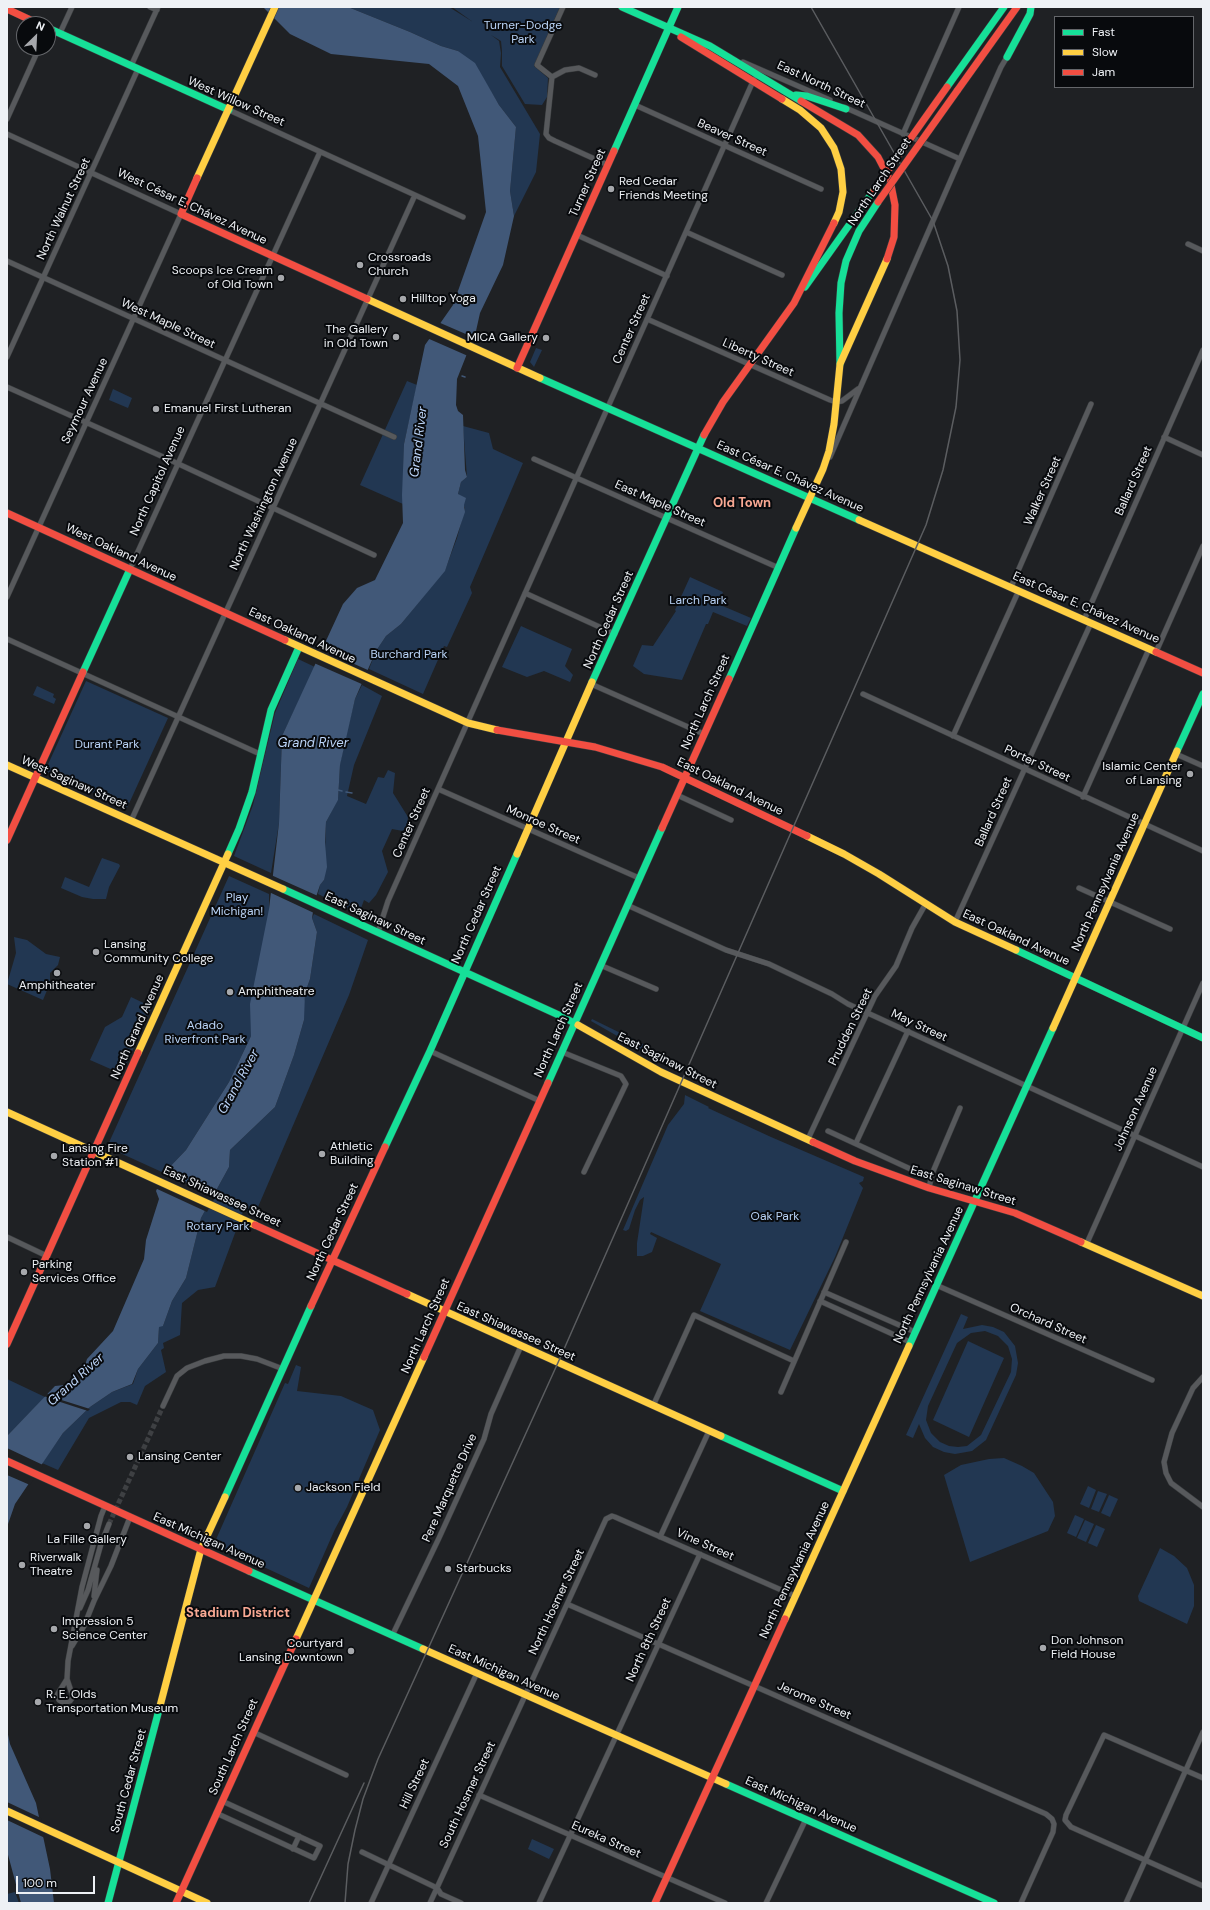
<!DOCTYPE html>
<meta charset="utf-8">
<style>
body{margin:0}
#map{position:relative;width:1210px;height:1910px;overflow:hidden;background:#1f2124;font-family:"DM Sans",sans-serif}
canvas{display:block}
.frame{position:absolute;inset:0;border:8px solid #eef1f5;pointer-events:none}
.legend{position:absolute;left:1054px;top:16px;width:140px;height:72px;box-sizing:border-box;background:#080a0d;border:1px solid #64666a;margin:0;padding:5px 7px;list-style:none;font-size:12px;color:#eef1f5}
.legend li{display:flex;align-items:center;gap:8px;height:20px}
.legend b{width:20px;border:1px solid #64666a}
.north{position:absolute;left:16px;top:16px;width:40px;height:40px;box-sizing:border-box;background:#080a0d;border:1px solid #64666a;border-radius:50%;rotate:24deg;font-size:11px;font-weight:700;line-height:16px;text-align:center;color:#eef1f5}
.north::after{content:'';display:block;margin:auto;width:14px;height:18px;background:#a6a8ac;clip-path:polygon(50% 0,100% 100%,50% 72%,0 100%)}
.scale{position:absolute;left:16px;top:1876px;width:79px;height:18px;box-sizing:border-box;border:2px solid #eef1f5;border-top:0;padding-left:5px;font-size:12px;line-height:14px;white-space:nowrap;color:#eef1f5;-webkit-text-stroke:3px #080a0d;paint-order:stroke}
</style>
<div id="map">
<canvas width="1210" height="1910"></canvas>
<div class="frame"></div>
<ul class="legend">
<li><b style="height:5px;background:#16e098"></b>Fast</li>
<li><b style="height:5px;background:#ffcf43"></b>Slow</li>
<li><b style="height:5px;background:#f24e42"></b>Jam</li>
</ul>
<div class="north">N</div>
<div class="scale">100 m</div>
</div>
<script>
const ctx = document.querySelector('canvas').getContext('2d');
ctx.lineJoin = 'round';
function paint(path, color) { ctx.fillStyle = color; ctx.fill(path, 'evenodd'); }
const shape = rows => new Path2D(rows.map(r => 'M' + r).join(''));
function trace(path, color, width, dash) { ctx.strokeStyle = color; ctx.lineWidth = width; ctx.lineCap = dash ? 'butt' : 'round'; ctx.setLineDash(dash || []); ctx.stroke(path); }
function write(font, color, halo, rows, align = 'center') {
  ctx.font = font + ' "DM Sans",sans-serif'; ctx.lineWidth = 4; ctx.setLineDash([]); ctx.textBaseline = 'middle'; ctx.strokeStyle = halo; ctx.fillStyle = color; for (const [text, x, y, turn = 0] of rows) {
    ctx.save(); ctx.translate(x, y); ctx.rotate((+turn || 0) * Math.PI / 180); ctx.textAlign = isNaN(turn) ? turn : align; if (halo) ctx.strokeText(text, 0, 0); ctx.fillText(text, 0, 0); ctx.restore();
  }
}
const green = shape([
 [348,7,449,7,473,22,452,7,560,7,534,66,548,78,547,97,542,105,525,104,502,66,502,51,501,41,491,35,499,41,501,53,500,67,540,134,536,172,514,216,510,191,516,127,499,105,485,82,458,51,441,46,410,32],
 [536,348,542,350,534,367,530,362],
 [407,381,417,385,404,444,403,504,360,485],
 [113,389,132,398,128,408,109,400],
 [463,426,489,433,493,449,523,463,470,587,472,593,447,647,444,646,423,694,369,669,376,651,386,636,401,624,445,570,457,538,465,508,458,494,461,482,467,477],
 [690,577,723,592,718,604,751,618,747,626,713,612,708,624,706,624,682,680,644,674,633,666,642,645,653,646,676,611,675,610],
 [521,626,572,649,565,666,573,675,570,682,544,671,527,677,502,667],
 [298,659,315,667,282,736,279,823,271,873,234,856,253,805,275,713],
 [86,681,168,718,127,808,45,771],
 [362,685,382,696,354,765,347,796,366,804,378,777,384,778,388,770,395,773,393,793,408,817,407,826,403,831,392,829,382,851,388,872,376,895,369,903,364,900,359,914,318,894,320,885,324,880,326,822,338,799,340,764,347,731,355,699],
 [37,686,54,694,53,697,56,699,54,704,33,695],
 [102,858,119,864,120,866,109,887,106,899,93,899,82,897,61,888,65,877,89,887],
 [229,876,269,894,269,909,305,1001,305,993,310,979,317,932,312,918,314,914,368,940,349,995,255,1214,244,1209,215,1287,198,1290,182,1303,180,1335,163,1343,164,1348,161,1350,166,1372,145,1386,137,1405,130,1402,121,1402,89,1418,58,1470,42,1463,63,1433,90,1407,112,1392,133,1384,138,1369,158,1343,159,1326,163,1326,172,1301,186,1278,201,1218,229,1167,230,1150,275,1107,294,1055,304,1020,251,1036,229,1082,186,1150,164,1173,107,1147],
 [14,937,27,940,46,954,60,957,58,965,50,973,50,983,43,1000,7,984,16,953],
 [131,997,152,1007,122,1074,90,1060,105,1027,122,1017],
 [592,1019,651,1048,655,1050,652,1056,653,1052,649,1050,647,1053,591,1021],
 [657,1051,674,1062,676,1068,654,1056],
 [685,1095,709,1107,708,1108,771,1137,864,1177,863,1181,859,1183,863,1188,835,1257,790,1350,700,1311,721,1264,651,1232,650,1234,657,1238,652,1252,643,1256,637,1256,637,1243,644,1197,640,1200,635,1210,629,1229,626,1231,623,1230,668,1125,684,1104],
 [961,1314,968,1317,963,1329,982,1325,993,1327,1004,1332,1015,1346,1018,1363,1016,1375,986,1440,972,1451,955,1454,944,1452,933,1447,925,1438,919,1424,913,1438,906,1435],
 [985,1331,998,1336,1008,1346,1012,1359,1011,1372,981,1435,967,1446,958,1447,949,1446,940,1442,931,1433,926,1420,928,1406,957,1343,971,1333],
 [968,1341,1004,1358,969,1437,933,1420],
 [296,1365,301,1367,297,1391,341,1396,373,1410,380,1430,347,1507,335,1529,309,1588,214,1544,285,1383,288,1384],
 [7,1379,45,1397,7,1436],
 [1004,1458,1022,1466,1034,1473,1053,1502,1055,1516,1048,1531,970,1562,944,1475,961,1465,989,1459],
 [1088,1486,1096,1490,1089,1508,1080,1504],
 [1098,1491,1107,1494,1099,1512,1091,1509],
 [1109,1495,1118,1499,1110,1517,1101,1513],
 [1075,1515,1084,1519,1076,1537,1067,1533],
 [1085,1520,1094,1524,1086,1542,1077,1538],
 [1096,1525,1105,1529,1097,1547,1088,1543],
 [1160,1548,1174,1556,1187,1568,1194,1585,1194,1606,1187,1624,1139,1601,1138,1596],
 [532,1839,554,1849,549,1859,528,1849],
 [15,1892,19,1903,7,1903,7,1894]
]);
const water = shape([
 [263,7,348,7,410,32,441,46,458,51,475,63,499,105,516,127,510,191,514,216,503,265,480,313,476,331,457,379,456,405,458,411,463,415,465,470,467,477,461,482,458,494,466,498,464,505,465,512,445,571,401,624,386,636,376,651,355,699,340,765,338,800,326,822,325,842,327,867,324,880,320,885,315,900,312,918,317,932,310,979,305,993,304,1020,294,1055,275,1107,230,1150,229,1167,201,1218,186,1278,172,1301,163,1326,159,1327,158,1343,138,1369,132,1384,112,1392,90,1407,63,1433,15,1504,7,1527,7,1436,55,1386,75,1384,80,1381,87,1359,113,1331,144,1259,146,1240,159,1199,156,1191,164,1173,186,1150,229,1082,251,1036,250,1004,269,909,279,823,282,736,343,604,357,588,375,580,403,523,402,495,404,444,425,345,453,305,486,212,478,136,458,86,429,64,331,54,290,34],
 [7,1730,10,1744,36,1803,50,1869,54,1903,21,1903,7,1851]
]);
const pier = shape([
 [438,322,475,338,468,356,427,338],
 [321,649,370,671,364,685,314,663],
 [271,875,318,896,314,913,269,892],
 [162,1172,216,1196,207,1212,155,1188],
 [46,1393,52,1397,90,1409,88,1411,51,1399,44,1396],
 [7,1448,43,1465,30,1485,7,1475],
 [7,1802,41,1818,45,1838,7,1820]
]);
const stream = shape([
 [462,376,465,377],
 [338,790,342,791],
 [346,792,352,793]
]);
const streetTunnel = shape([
 [109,1524,163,1406]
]);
const street = shape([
 [150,7,157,10],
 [563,7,537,65,552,77,546,134,549,138,555,141,608,165],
 [60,33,72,7],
 [743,62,830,100],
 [131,66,158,7],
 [552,77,565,70,579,68,595,75],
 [635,105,821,189],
 [844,107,960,159],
 [229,110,463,217],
 [7,119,39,48],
 [7,134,181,214,7,597],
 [903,134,959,7],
 [686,232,782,275],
 [577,235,667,276],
 [1188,244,1203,251],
 [7,261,394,437],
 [647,319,830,400,836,402,842,401,858,389],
 [7,357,138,69],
 [7,387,170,460,374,555],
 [1164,437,1203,455],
 [830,457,960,159,1001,67,1007,57],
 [534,459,779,568],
 [130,569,320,152],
 [1011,587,1091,404],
 [525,593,615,634],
 [1084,620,1203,350],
 [7,639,260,754],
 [1156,652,1203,546],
 [591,684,704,734],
 [863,694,1203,851],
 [953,736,1019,590],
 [1176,754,1203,766],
 [438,789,639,878],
 [677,795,731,820],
 [1083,797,1149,649],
 [131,821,415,195],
 [1079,888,1170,929],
 [627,905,726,950,769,964,832,994,848,1004,1203,1167],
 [955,922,1091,623],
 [378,932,388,901,754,79],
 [600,965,656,989],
 [430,1051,540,1101],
 [562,1052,621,1076,626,1084,584,1172],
 [828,1131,930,1178],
 [808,1139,875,996,896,966,912,928,925,905],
 [856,1143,908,1031],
 [929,1188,932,1174,960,1108],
 [7,1237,47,1256],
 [1087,1243,1203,983],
 [936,1285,1152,1380],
 [824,1292,915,1332],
 [820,1301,910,1342],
 [1203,1377,1193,1388,1172,1433,1164,1462,1166,1473,1171,1483,1203,1507],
 [781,1392,846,1242],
 [163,1406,177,1376,187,1368,205,1361,224,1356,241,1356,257,1359,283,1369],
 [653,1406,694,1315,794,1361],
 [660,1537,709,1431],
 [94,1596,97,1570],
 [567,1604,1046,1814,1052,1819,1054,1824,1053,1832,1021,1903],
 [80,1608,88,1590,101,1544,109,1524],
 [392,1636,439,1538,484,1439,491,1414,521,1346],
 [72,1646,84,1626,94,1601,111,1566,130,1517],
 [67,1679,68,1661,82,1587,101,1516,105,1506],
 [67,1679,73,1697,70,1701,64,1703,59,1700,57,1695,67,1679],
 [253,1732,346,1775],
 [1203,1778,1104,1735,1066,1815,1065,1820,1071,1827,1203,1886],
 [479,1795,725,1903],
 [216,1813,314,1858,320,1846,222,1801],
 [293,1849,299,1836],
 [362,1852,437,1888,441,1894,461,1903],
 [371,1903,477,1673],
 [430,1903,606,1519,612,1516,615,1517,795,1596],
 [539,1903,700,1554],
 [766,1903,806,1819],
 [1126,1903,1203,1732]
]);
const fast = shape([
 [622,7,710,46,801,101],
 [48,28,229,110],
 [1007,57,1030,14,1031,7],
 [947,87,1004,7],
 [796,95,807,96,846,109],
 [614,151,678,7],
 [805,287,874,190],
 [840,364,839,313,841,283,846,261,859,231,878,202],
 [540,378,859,520],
 [83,672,130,569],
 [729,679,796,528],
 [592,682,704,435],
 [1177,751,1203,694],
 [228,854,239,829,252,792,271,710,299,647],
 [283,889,563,1017,578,1025],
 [1016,950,1203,1038],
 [548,1083,662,828],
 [385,1147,430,1051,517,854],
 [909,1346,1053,1028],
 [721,1436,843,1491],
 [225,1497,311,1306],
 [249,1571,423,1649],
 [726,1784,994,1903],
 [108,1903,160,1706]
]);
const slow = shape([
 [782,99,800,110,821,128,834,148,841,169,843,192,839,212,834,223],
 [197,178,275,7],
 [367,299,540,378],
 [859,520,1156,652],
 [796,528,823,469,829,451,834,424,840,364,887,259],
 [285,640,468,723,497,730],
 [7,765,283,889],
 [807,836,844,854,879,874,955,922,1016,950],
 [517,854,592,682],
 [578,1025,661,1072,813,1142],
 [1053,1028,1177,751],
 [138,1053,228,854],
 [7,1112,255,1225],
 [1081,1242,1203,1296],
 [407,1294,721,1436],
 [785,1619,909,1346],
 [296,1639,424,1357],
 [423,1649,726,1784],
 [160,1706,201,1549,225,1497],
 [7,1811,207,1903]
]);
const jam = shape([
 [7,9,39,24],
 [681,37,782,99],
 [957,91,1017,7],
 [801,101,858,135,878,157,890,180,895,205,894,237,887,259],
 [197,178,181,214,367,299],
 [517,368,614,151],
 [704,435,723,402,794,303,834,223],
 [7,513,285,640],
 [1156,652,1203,673],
 [497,730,595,747,662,767,807,836],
 [662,828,729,679],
 [7,840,83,672],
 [813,1142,855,1161,929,1188,1015,1213,1081,1242],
 [255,1225,407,1294],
 [311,1306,385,1147],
 [7,1344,138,1053],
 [424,1357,548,1083],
 [7,1461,249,1571],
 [176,1903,296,1639],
 [655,1903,785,1619]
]);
const rail = shape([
 [309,1903,364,1783],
 [345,1903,348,1864,355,1830,363,1799,378,1759,561,1356,926,525,943,470,956,407,960,360,957,311,948,266,933,221,811,7]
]);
const jamBridge = shape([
 [874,190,947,87],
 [878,202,957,91]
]);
const markers = [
 [611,189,4,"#a6a8ac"],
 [360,265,4,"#a6a8ac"],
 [281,278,4,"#a6a8ac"],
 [403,299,4,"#a6a8ac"],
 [396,337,4,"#a6a8ac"],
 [546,338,4,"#a6a8ac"],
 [156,409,4,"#a6a8ac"],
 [1190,774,4,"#a6a8ac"],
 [96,952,4,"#a6a8ac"],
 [57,973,4,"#a6a8ac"],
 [230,992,4,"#a6a8ac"],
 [322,1154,4,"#a6a8ac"],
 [54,1156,4,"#a6a8ac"],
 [24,1272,4,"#a6a8ac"],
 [130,1457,4,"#a6a8ac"],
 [298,1488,4,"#a6a8ac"],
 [87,1526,4,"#a6a8ac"],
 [22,1565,4,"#a6a8ac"],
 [448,1569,4,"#a6a8ac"],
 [54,1629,4,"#a6a8ac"],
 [1043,1648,4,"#a6a8ac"],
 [351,1651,4,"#a6a8ac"],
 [38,1702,4,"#a6a8ac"]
];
const parkNames = [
 ["Turner-Dodge",523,26],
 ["Park",523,40],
 ["Larch Park",698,601],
 ["Burchard Park",409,655],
 ["Durant Park",107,745],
 ["Play",237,898],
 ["Michigan!",237,912],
 ["Adado",205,1026],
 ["Riverfront Park",205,1040],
 ["Oak Park",775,1217],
 ["Rotary Park",218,1227]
];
const streetNames = [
 ["East North Street",821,85,25],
 ["West Willow Street",236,102,24],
 ["Beaver Street",732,138,24],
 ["North Larch Street",880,182,-56],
 ["Turner Street",588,183,-66],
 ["West César E. Chávez Avenue",192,207,25],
 ["North Walnut Street",64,209,-65],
 ["West Maple Street",168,324,25],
 ["Center Street",632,329,-66],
 ["Liberty Street",758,358,24],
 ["Seymour Avenue",85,401,-65],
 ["East César E. Chávez Avenue",790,477,24],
 ["North Capitol Avenue",158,481,-66],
 ["Ballard Street",1134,481,-66],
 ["Walker Street",1043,491,-66],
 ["North Washington Avenue",264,504,-65],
 ["East Maple Street",660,504,24],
 ["West Oakland Avenue",121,553,25],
 ["East César E. Chávez Avenue",1086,608,24],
 ["North Cedar Street",609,620,-66],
 ["East Oakland Avenue",302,636,25],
 ["North Larch Street",706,702,-66],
 ["Porter Street",1037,764,25],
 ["West Saginaw Street",74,783,24],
 ["East Oakland Avenue",730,787,26],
 ["Ballard Street",994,812,-66],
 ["Center Street",412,823,-66],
 ["Monroe Street",543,825,24],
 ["North Pennsylvania Avenue",1106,882,-66],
 ["North Cedar Street",477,915,-66],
 ["East Saginaw Street",375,919,25],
 ["East Oakland Avenue",1016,938,25],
 ["May Street",919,1026,25],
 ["North Grand Avenue",138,1027,-66],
 ["Prudden Street",851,1027,-64],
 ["North Larch Street",559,1030,-66],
 ["East Saginaw Street",667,1061,27],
 ["Johnson Avenue",1136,1109,-66],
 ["East Saginaw Street",963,1186,17],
 ["East Shiawassee Street",222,1197,25],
 ["North Cedar Street",333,1232,-65],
 ["North Pennsylvania Avenue",929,1275,-65],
 ["Orchard Street",1048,1324,24],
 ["North Larch Street",426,1326,-66],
 ["East Shiawassee Street",516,1332,24],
 ["Pere Marquette Drive",450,1488,-66],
 ["East Michigan Avenue",209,1541,24],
 ["Vine Street",705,1545,24],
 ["North Pennsylvania Avenue",795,1570,-65],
 ["North Hosmer Street",557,1602,-65],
 ["North 8th Street",649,1640,-65],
 ["East Michigan Avenue",504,1673,24],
 ["Jerome Street",814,1701,23],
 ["South Larch Street",234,1747,-66],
 ["South Cedar Street",129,1781,-75],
 ["Hill Street",415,1784,-65],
 ["South Hosmer Street",468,1795,-65],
 ["East Michigan Avenue",801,1805,24],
 ["Eureka Street",606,1840,24]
];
const poiNames = [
 ["Red Cedar",619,182],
 ["Friends Meeting",619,196],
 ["Crossroads",368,258],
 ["Church",368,272],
 ["Scoops Ice Cream",273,271,"right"],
 ["of Old Town",273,285,"right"],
 ["Hilltop Yoga",411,299],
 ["The Gallery",388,330,"right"],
 ["in Old Town",388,344,"right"],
 ["MICA Gallery",538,338,"right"],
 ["Emanuel First Lutheran",164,409],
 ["Islamic Center",1182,767,"right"],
 ["of Lansing",1182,781,"right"],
 ["Lansing",104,945],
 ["Community College",104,959],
 ["Amphitheater",57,986,"center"],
 ["Amphitheatre",238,992],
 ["Athletic",330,1147],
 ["Building",330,1161],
 ["Lansing Fire",62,1149],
 ["Station #1",62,1163],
 ["Parking",32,1265],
 ["Services Office",32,1279],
 ["Lansing Center",138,1457],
 ["Jackson Field",306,1488],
 ["La Fille Gallery",87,1540,"center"],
 ["Riverwalk",30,1558],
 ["Theatre",30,1572],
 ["Starbucks",456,1569],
 ["Impression 5",62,1622],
 ["Science Center",62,1636],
 ["Don Johnson",1051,1641],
 ["Field House",1051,1655],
 ["Courtyard",343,1644,"right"],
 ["Lansing Downtown",343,1658,"right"],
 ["R. E. Olds",46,1695],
 ["Transportation Museum",46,1709]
];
const waterNames = [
 ["Grand River",419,442,-83],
 ["Grand River",313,744],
 ["Grand River",239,1082,-61],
 ["Grand River",76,1380,-42]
];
const neighbourhoodNames = [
 ["Old Town",742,504],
 ["Stadium District",238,1614]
];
paint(green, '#223752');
paint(water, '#415878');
paint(pier, '#1f2124');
trace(stream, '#415878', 1.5);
trace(streetTunnel, '#3e4043', 5, [5, 2.5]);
trace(street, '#3a3d3f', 6);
trace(fast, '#3a3d3f', 8);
trace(slow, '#3a3d3f', 8);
trace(jam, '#3a3d3f', 8);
trace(street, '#57595c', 5);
trace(fast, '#16e098', 7);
trace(slow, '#ffcf43', 7);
trace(jam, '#f24e42', 7);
trace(rail, '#5b5d60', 1.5);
trace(jamBridge, '#3a3d3f', 8, []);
trace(jamBridge, '#f24e42', 7);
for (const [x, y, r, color] of markers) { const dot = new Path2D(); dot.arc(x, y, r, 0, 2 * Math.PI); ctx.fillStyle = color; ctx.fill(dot); trace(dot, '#080a0d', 1.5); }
write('12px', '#b9d3f6', '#080a0d', parkNames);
write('12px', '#eef1f5', '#080a0d', streetNames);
write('12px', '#eef1f5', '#080a0d', poiNames, 'left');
write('italic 13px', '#bcd5f9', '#080a0d', waterNames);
write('bold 13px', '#f8a893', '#080a0d', neighbourhoodNames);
</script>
